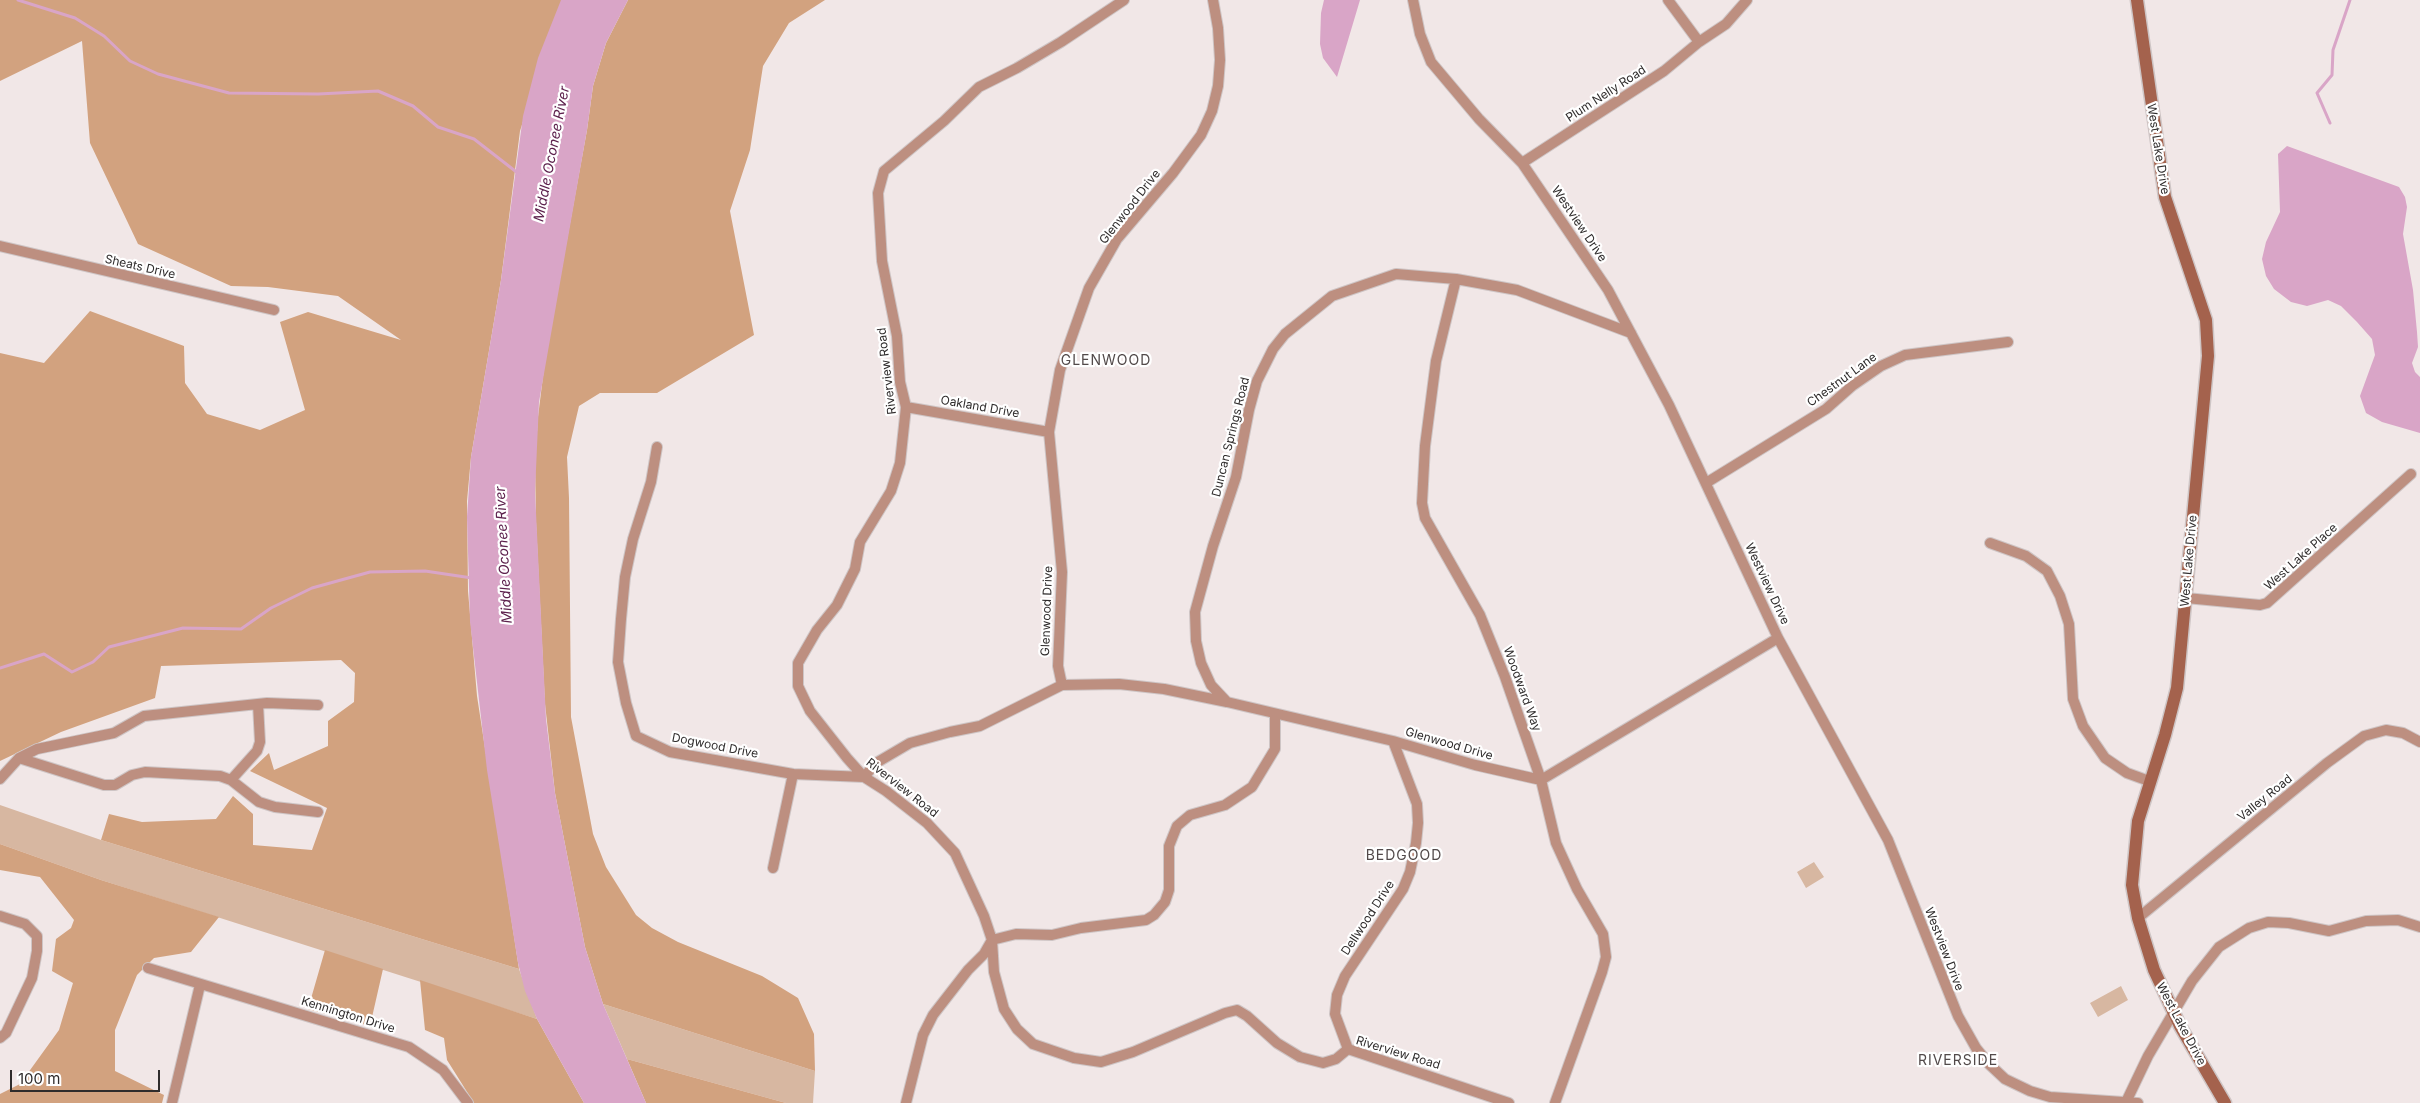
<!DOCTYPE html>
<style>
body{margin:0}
#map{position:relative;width:2420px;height:1103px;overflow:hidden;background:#f1e7e7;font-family:Inter,sans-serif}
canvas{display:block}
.scale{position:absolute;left:10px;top:1070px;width:150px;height:22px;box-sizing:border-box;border:2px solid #2f2c2c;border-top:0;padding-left:6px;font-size:15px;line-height:18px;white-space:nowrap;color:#2f2c2c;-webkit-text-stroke:4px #fff;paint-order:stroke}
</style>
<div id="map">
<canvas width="2420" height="1103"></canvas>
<div class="scale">100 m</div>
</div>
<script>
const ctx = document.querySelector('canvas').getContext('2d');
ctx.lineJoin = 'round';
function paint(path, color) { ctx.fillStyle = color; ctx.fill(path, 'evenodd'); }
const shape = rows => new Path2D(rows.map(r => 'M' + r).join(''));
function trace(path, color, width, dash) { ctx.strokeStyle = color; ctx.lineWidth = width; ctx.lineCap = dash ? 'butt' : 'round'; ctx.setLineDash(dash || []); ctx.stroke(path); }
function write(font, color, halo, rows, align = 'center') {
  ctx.font = font + ' Inter,sans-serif'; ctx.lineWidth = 4.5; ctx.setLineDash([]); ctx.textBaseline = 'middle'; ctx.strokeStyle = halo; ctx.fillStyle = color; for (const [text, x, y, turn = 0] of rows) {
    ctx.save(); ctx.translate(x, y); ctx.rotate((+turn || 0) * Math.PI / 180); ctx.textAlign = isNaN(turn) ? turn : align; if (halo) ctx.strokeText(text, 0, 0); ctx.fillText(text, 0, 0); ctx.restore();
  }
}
const green = shape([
 [0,805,101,840,519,969,537,1019,101,880,0,844],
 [1814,862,1824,877,1806,888,1797,872],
 [2121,986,2128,1000,2098,1017,2090,1003],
 [603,1004,815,1071,813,1103,786,1103,627,1059]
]);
const forest = shape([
 [0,0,562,0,520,131,501,280,471,457,467,501,468,591,477,696,519,969,101,840,109,814,142,822,216,819,233,796,253,814,253,845,312,850,327,808,250,771,269,753,274,770,328,746,328,721,354,702,355,673,341,660,161,666,155,698,61,732,0,761,0,353,44,363,90,311,184,346,185,383,207,414,260,430,305,410,280,322,308,312,401,340,338,296,268,287,231,286,138,244,90,143,82,41,0,81],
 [628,0,825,0,789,23,763,66,750,150,730,211,754,335,657,393,600,393,579,406,567,457,569,498,571,717,593,834,606,867,636,915,652,928,678,942,762,976,798,998,814,1034,815,1071,603,1004,585,947,555,793,545,704,536,522,535,462,538,417,545,360,587,130,593,86,606,43],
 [0,844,101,880,219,917,191,952,154,958,137,975,115,1030,115,1071,164,1095,162,1103,0,1103,0,1094,20,1084,59,1030,73,983,52,971,56,939,71,928,74,920,40,877,0,870],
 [325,950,383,969,370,1026,308,1009],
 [420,980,537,1019,584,1103,474,1103,447,1060,444,1038,425,1030],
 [627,1059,786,1103,646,1103]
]);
const water = shape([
 [561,0,628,0,606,43,593,86,587,130,539,402,535,492,546,719,555,793,585,947,603,1004,646,1103,584,1103,537,1019,525,991,518,963,487,770,470,621,467,517,471,457,501,280,523,116,538,58],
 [1324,0,1360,0,1337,77,1323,58,1320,44,1321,13],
 [2287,146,2399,187,2405,197,2407,207,2403,234,2413,290,2417,332,2418,347,2412,363,2415,372,2420,377,2420,433,2382,422,2366,413,2360,396,2375,355,2372,339,2357,322,2341,306,2328,300,2307,306,2291,302,2274,289,2266,276,2262,259,2266,242,2280,212,2278,154]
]);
const stream = shape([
 [18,0,75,18,104,36,130,61,158,74,229,93,318,94,378,91,413,106,438,127,474,139,519,174],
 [2330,123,2317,93,2332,75,2333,50,2350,0],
 [0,668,44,654,72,672,93,662,109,647,183,628,241,629,271,608,312,588,370,572,425,571,472,578]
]);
const minor = shape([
 [1124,0,1061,42,1017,68,979,87,944,121,884,171,878,193,882,261,897,336,900,382,906,407,900,463,891,491,860,542,855,569,837,605,817,630,798,663,798,686,810,711,847,758,864,777,886,791,927,823,955,853,984,916,992,940,994,972,1004,1009,1017,1029,1033,1044,1074,1058,1101,1062,1133,1052,1225,1013,1237,1010,1247,1016,1277,1043,1300,1057,1323,1063,1336,1059,1348,1049],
 [1413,0,1420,34,1431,62,1479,119,1522,163,1608,290,1669,405,1778,638,1888,840,1958,1016,1976,1048,1989,1064,2005,1079,2030,1091,2050,1097,2138,1103],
 [1668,0,1699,42],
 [1522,163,1664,71,1699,42,1726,24,1747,0],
 [0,246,274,310],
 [1456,279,1436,361,1425,446,1422,503,1425,518,1480,615,1505,677,1541,780,1556,843,1577,889,1603,934,1606,957,1602,972,1555,1103],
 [906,407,1049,432],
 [657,447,651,482,633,539,625,577,621,619,618,662,626,703,636,736,670,752,793,774,864,777,876,763,910,743,950,732,980,726,1062,685,1119,684,1164,689,1227,702,1393,741,1475,765,1541,780,1778,638],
 [1706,483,1826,409,1852,386,1881,366,1905,355,2008,342],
 [1990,543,2026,556,2047,571,2060,596,2069,624,2073,699,2083,726,2105,758,2127,773,2149,781],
 [2186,598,2260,605,2267,603,2411,474],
 [1062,685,1058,666,1062,572,1049,432,1060,370,1089,288,1117,239,1173,173,1201,135,1212,111,1218,86,1220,60,1218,28,1213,0],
 [1227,702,1211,685,1201,663,1196,641,1195,612,1213,546,1236,477,1249,410,1257,381,1273,349,1285,334,1332,296,1396,274,1456,279,1517,290,1631,333],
 [19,758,104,785,115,785,132,775,145,772,220,776,231,780,259,802,275,807,318,812],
 [0,779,19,758,37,749,114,733,144,716,267,703,318,705],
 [231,780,257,751,260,742,258,704],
 [773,868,793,774],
 [0,916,25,924,37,936,37,951,32,978,6,1033,0,1038],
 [2138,918,2327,763,2364,736,2386,730,2403,733,2420,742],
 [148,968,409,1047,443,1070,468,1103],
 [1348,1049,1335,1014,1337,995,1345,976,1403,889,1410,872,1416,843,1418,823,1417,804,1393,741],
 [1348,1049,1509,1103],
 [2126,1102,2148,1056,2192,981,2219,947,2249,928,2268,922,2289,923,2329,931,2366,921,2398,920,2420,927],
 [172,1103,200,985],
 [906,1103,923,1035,933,1015,968,970,984,954,992,940,1016,934,1052,935,1081,928,1146,920,1154,915,1165,902,1169,890,1169,846,1177,826,1190,815,1225,805,1252,787,1275,749,1275,714]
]);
const secondary = shape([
 [2137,0,2165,197,2206,320,2208,356,2177,688,2165,735,2138,821,2132,885,2138,918,2154,970,2180,1026,2225,1103]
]);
const streetNames = [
 ["Plum Nelly Road",1606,94,-33],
 ["West Lake Drive",2158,149,81],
 ["Glenwood Drive",1130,207,-52],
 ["Westview Drive",1579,224,56],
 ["Sheats Drive",140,267,13],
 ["Riverview Road",887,371,-97],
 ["Chestnut Lane",1842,380,-36],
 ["Oakland Drive",980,407,10],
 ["Duncan Springs Road",1231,437,-76],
 ["West Lake Place",2301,557,-42],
 ["West Lake Drive",2189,561,-85],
 ["Westview Drive",1767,584,65],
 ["Glenwood Drive",1047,611,-88],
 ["Woodward Way",1522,689,70],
 ["Glenwood Drive",1449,744,16],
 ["Dogwood Drive",715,746,11],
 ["Riverview Road",902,788,38],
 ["Valley Road",2265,798,-39],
 ["Dellwood Drive",1368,918,-57],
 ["Westview Drive",1944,949,69],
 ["Kennington Drive",348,1015,17],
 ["West Lake Drive",2181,1024,62],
 ["Riverview Road",1398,1053,17]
];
const waterNames = [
 ["Middle Oconee River",552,154,-79],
 ["Middle Oconee River",504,555,-93]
];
const neighbourhoodNames = [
 ["GLENWOOD",1106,361],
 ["BEDGOOD",1404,856],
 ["RIVERSIDE",1958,1061]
];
paint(green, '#d7b7a1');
paint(forest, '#d2a27f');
paint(water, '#d9a5c7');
trace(stream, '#d9a5c7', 3);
trace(minor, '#cec5c5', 12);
trace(secondary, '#cec5c5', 15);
trace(minor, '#bd8f80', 10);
trace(secondary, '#a4624d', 12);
write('12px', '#2f2c2c', '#fff', streetNames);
write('italic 14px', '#5d214d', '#fff', waterNames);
ctx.letterSpacing = '1px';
write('14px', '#524a4a', '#fff', neighbourhoodNames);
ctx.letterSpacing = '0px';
</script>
